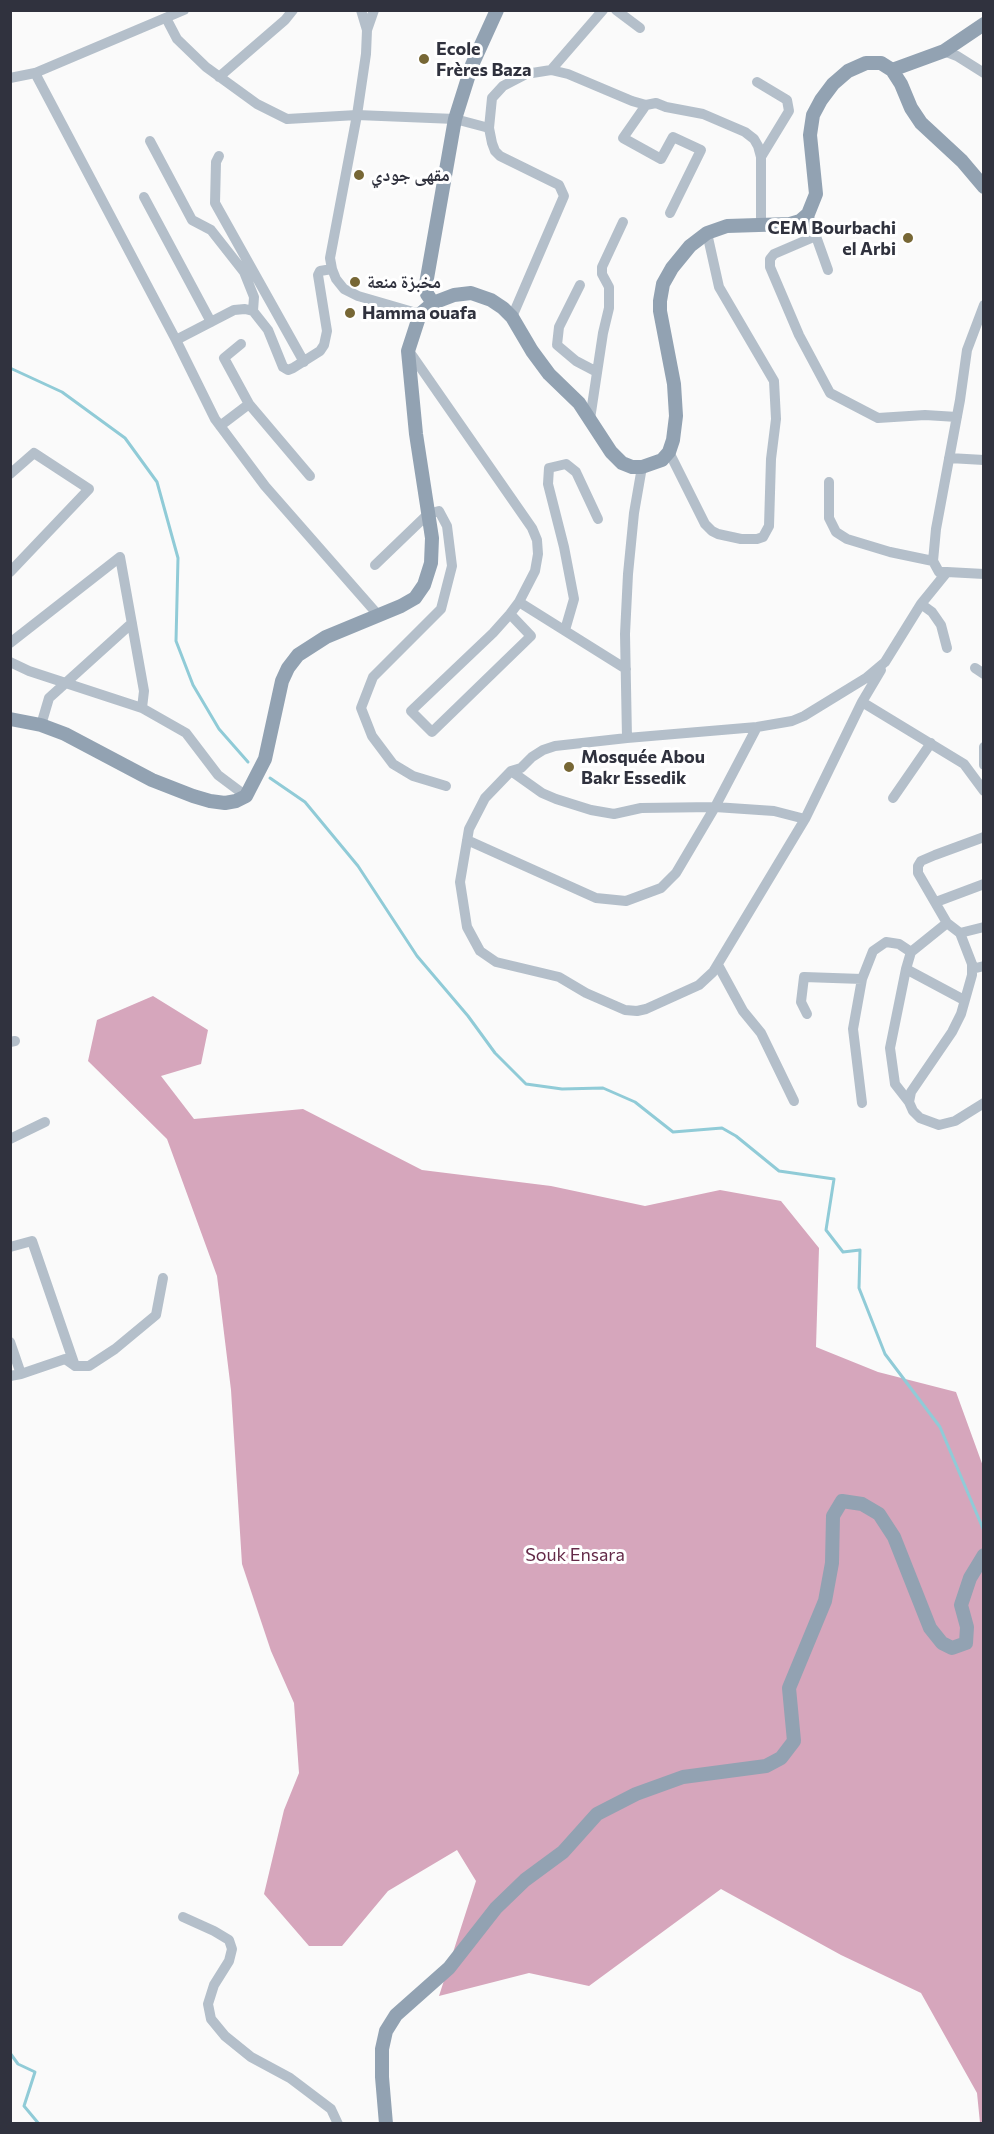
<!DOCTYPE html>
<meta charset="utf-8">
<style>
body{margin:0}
#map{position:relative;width:994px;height:2134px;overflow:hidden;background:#fafafa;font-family:Commissioner,sans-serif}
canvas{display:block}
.frame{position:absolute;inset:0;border:12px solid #30323e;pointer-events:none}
</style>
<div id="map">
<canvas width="994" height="2134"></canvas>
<div class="frame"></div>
</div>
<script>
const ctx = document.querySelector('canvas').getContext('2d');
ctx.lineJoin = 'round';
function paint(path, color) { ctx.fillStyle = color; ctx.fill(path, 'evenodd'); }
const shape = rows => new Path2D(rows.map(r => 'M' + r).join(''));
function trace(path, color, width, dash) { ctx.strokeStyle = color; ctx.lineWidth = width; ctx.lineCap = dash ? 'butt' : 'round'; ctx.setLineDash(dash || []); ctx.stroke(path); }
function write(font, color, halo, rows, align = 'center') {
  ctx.font = font + ' Commissioner,"Noto Naskh Arabic",sans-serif'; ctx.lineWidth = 6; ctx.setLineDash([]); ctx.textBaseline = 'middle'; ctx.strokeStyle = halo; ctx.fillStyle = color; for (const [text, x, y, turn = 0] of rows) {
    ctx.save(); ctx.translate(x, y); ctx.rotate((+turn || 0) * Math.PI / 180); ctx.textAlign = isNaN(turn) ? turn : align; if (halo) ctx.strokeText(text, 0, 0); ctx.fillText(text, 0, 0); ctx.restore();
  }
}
const forest = shape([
 [153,996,208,1030,201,1064,161,1076,194,1119,303,1109,422,1170,551,1186,645,1206,720,1190,781,1201,819,1248,816,1347,878,1372,956,1392,984,1469,983,2123,980,2123,977,2093,921,1993,841,1955,721,1889,589,1986,529,1973,439,1996,476,1881,457,1850,388,1891,342,1946,309,1946,264,1894,284,1810,299,1773,294,1703,271,1651,242,1564,231,1390,217,1276,167,1139,88,1061,97,1020]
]);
const stream = shape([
 [10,368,62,392,125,438,157,482,178,558,176,641,193,685,219,729,248,762],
 [270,778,305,802,358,866,417,956,468,1016,495,1053,526,1084,562,1089,603,1088,635,1102,673,1132,722,1128,736,1136,779,1171,834,1179,826,1230,843,1252,860,1250,859,1288,885,1354,940,1427,984,1531],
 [10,2053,18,2064,35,2072,24,2106,39,2124]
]);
const street = shape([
 [361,10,367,30,366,54,357,115,330,258,332,269,336,279,344,289,358,296,420,314],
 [616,10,640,28],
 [166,18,177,39,206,67,257,104,287,119,357,115,455,119,489,128],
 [367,30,374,10],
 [944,51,957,56,984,73],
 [551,70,603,10],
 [35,73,176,340,215,419,265,486,379,616],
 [219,77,285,20,293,10],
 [10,78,35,73,184,10],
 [757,82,787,100,789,111,761,157],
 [646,105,623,138,661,159,673,137,701,150,670,213],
 [150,141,192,220,211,230,244,272,254,297,253,311],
 [219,156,216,162,215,203,304,362],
 [144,197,211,322],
 [808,214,828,270],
 [816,236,774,254,770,259,770,267,799,335,830,393,878,418,925,415,957,417],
 [580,285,559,327,557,345,576,361,597,372],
 [512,317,564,196,559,185,500,156,495,151,492,143,489,128,492,98,503,86,526,74,551,70,568,74,632,101,646,105,656,103,666,107,703,114,745,132,754,139,758,146,761,157,761,225],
 [176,340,234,310,245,309,253,311,268,330,283,367,288,370,293,368,320,351,324,345,327,331,318,275,320,271,332,269],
 [241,344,224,358,249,404,310,476],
 [409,351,532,528,537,540,538,554,535,571,519,602,510,614,493,633,411,711,432,732,531,636,510,614],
 [590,419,603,333,609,308,609,287,602,274,602,267,623,222],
 [220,426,249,404],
 [669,452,705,524,712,531,718,534,741,539,757,539,763,537,769,526,771,459,776,419,774,381,719,287,707,233],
 [949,458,984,460],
 [10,474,34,453,89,489,10,572],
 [829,482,829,518,836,532,847,539,890,552,933,561],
 [375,565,428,514,439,511,447,526,452,566,441,609,373,677,361,708,372,736,393,764,413,776,446,786],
 [947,572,939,572,933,561,936,529,960,400,967,350,984,305],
 [519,602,626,669],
 [921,604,932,612,941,625,947,648],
 [565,630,574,599,564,547,548,484,549,468,566,464,576,472,598,519],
 [10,643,120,557,144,691,142,708,29,671,10,662],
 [975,668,984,674],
 [862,702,964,764,984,791],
 [142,708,186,733,218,775,246,796],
 [41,725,49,698,132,623],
 [627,738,625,634,628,574,634,513,642,467],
 [984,747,984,765],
 [511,771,542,793,556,799,591,810,614,814,641,808,715,807,774,811,805,819,862,702,881,670],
 [893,798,931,743],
 [805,819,713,972,699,985,646,1009,637,1011,625,1010,586,993,559,977,496,962,480,951,467,927,460,882,469,829,485,798,511,771,521,768,532,757,543,750,555,746,627,738,757,727,792,721,804,716,866,678,885,662,921,604,947,572,984,574],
 [984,837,935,855,921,861,918,866,918,873,947,923,960,933,972,964,972,975,961,1014,952,1032,911,1092,909,1102,913,1111,920,1118,939,1125,955,1121,984,1103],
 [467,840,596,898,626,901,661,888,676,873,715,807,757,727],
 [936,902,984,884],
 [960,933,984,927],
 [718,965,743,1011,761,1033,794,1101],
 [906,969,964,1000],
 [972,969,984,966],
 [807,1014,801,1002,804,977,862,979],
 [10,1042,15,1041],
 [909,1102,895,1084,890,1048,906,969,911,952,947,923],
 [862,1103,853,1029,862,979,873,951,886,942,899,944,911,952],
 [10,1139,45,1122],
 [10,1247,32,1241,75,1366],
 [10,1342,21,1374],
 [10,1376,21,1374,65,1359,75,1366,89,1366,115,1349,156,1315,163,1278],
 [183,1917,214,1931,229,1940,232,1949,229,1961,214,1985,208,2004,211,2019,225,2036,251,2057,290,2078,331,2109,338,2124]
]);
const secondary = shape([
 [892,70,944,51,984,24],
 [433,303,427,294,426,284,455,119,472,65,497,10],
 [10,719,41,725,65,734,152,780,193,796,210,801,225,803,236,801,246,796,265,759,282,681,288,668,298,655,326,637,401,606,415,598,424,585,431,563,432,538,416,434,408,351,420,314,433,303,454,295,471,293,491,300,503,308,512,317,532,351,549,374,579,403,611,452,622,463,632,467,642,467,662,460,669,452,673,440,676,416,674,384,660,311,660,301,663,284,672,268,690,246,707,233,727,226,790,224,800,221,808,214,816,194,810,135,813,115,821,100,833,84,848,71,866,63,881,63,892,70,901,84,911,108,921,123,962,161,984,187],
 [386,2124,382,2077,382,2049,386,2031,396,2015,449,1968,496,1908,525,1880,563,1852,597,1814,636,1794,683,1777,766,1766,781,1758,794,1741,789,1688,825,1601,832,1563,833,1516,842,1501,862,1504,879,1514,894,1537,930,1628,942,1643,952,1648,966,1643,967,1627,961,1605,970,1578,984,1555]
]);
const markers = [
 [424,59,6,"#776735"],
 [359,175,6,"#776735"],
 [908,238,6,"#776735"],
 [355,282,6,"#776735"],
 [350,313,6,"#776735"],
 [569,767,6,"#776735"]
];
const poiNames = [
 ["Ecole",436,49],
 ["Frères Baza",436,70],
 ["مقهى جودي",371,175],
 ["CEM Bourbachi",896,228,"right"],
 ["el Arbi",896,249,"right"],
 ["مخبزة منعة",367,282],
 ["Hamma ouafa",362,313],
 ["Mosquée Abou",581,757],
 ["Bakr Essedik",581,778]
];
const parkNames = [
 ["Souk Ensara",575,1555]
];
paint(forest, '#d6a6bc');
trace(stream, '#90cbd7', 3);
trace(street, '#b4bfca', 10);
trace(secondary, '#92a2b2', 14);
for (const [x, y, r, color] of markers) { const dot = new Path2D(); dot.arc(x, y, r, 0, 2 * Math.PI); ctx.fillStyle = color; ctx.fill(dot); trace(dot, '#fff', 2); }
write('bold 18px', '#30323e', '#fff', poiNames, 'left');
write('18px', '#642a48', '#fff', parkNames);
</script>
